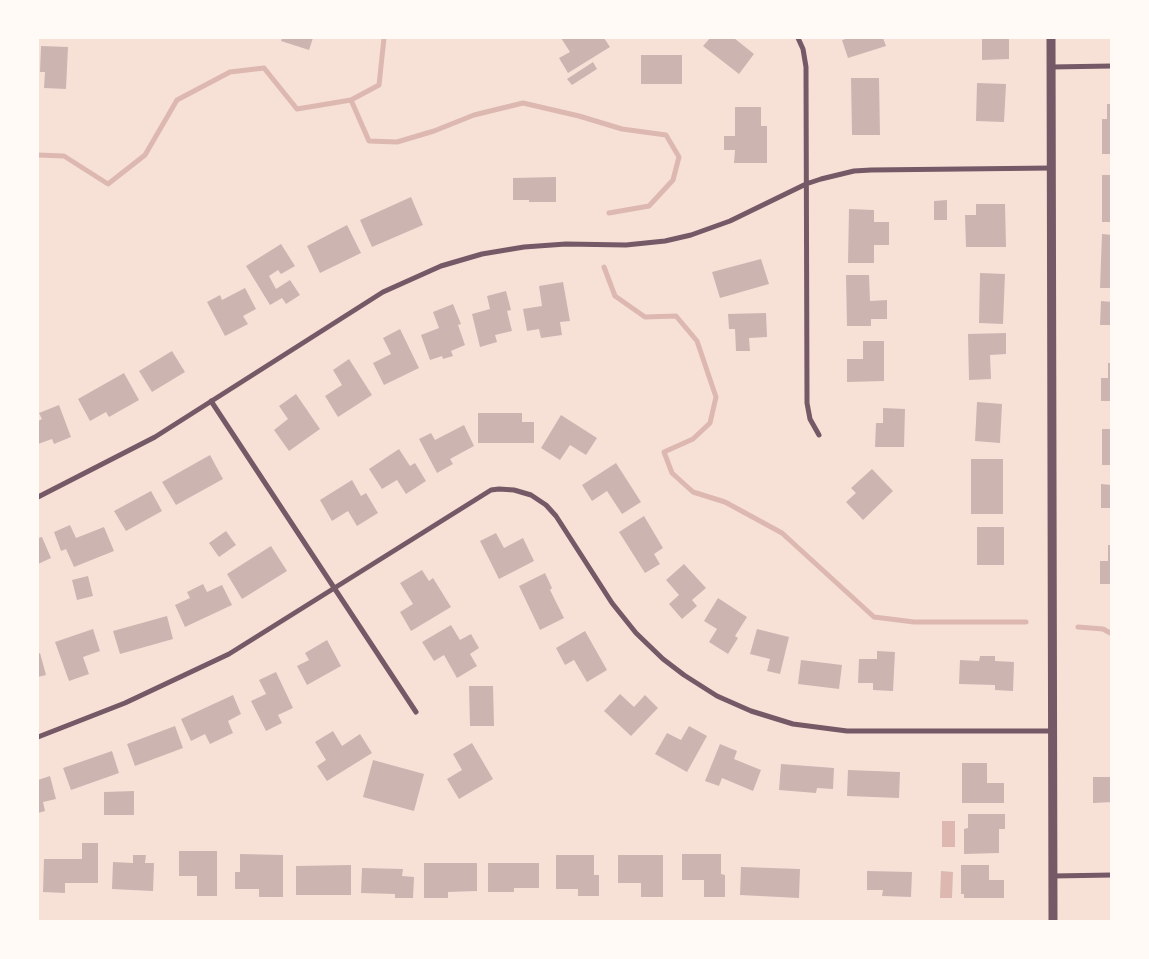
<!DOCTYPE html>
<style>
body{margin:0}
#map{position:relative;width:1149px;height:959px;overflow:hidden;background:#f7e1d7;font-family:Commissioner,sans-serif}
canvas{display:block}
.frame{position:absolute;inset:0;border:39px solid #fffaf5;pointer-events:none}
</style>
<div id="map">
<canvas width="1149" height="959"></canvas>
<div class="frame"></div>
</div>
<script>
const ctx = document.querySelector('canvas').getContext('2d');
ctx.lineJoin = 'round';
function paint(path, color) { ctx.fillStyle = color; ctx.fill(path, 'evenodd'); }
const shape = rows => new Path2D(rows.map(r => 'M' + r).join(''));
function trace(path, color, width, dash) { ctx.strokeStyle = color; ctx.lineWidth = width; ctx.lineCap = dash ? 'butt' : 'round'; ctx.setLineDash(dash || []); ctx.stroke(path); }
const water = shape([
 [942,821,955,821,955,847,942,847],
 [941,871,953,872,952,898,940,898]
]);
const stream = shape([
 [351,100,369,141,397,142,434,131,474,115,523,103,579,116,622,129,666,135,679,157,673,180,649,206,609,213],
 [38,155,64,156,108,184,145,155,177,100,230,72,264,68,297,109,351,100,379,85,384,38],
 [604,267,615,296,645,317,676,316,697,341,716,397,710,423,693,439,664,452,672,473,693,492,725,502,782,533,874,617,914,622,1026,622],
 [1078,627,1103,629,1112,634]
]);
const building = shape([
 [282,38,313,38,309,50,281,41],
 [561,38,604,38,610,47,568,73,559,58,570,52],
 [710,38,734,38,754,54,739,74,703,46],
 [849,38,883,38,886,46,848,58,842,40],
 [982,38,1009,38,1009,59,982,60],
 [41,46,68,47,66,89,44,88,45,72,40,72],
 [641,55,682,55,682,84,641,84],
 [593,62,597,69,572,85,567,79],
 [851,78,879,78,880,135,852,135],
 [977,83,1006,84,1004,122,976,121],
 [1107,104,1112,104,1112,154,1102,154,1102,119,1107,119],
 [735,107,761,107,761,126,767,126,767,163,734,163,735,150,724,150,724,136,735,136],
 [1102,175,1112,175,1112,222,1102,222],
 [556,177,556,202,529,202,529,200,513,200,513,178],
 [411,197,423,225,372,247,360,220],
 [947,200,947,220,934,220,934,201],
 [976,204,1005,204,1006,247,966,247,965,215,976,215],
 [849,209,874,210,874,222,889,222,889,245,874,245,874,263,848,263],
 [347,225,361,253,320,273,307,246],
 [1102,234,1112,235,1112,288,1100,288],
 [281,244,295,266,281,274,278,270,269,276,276,289,290,280,300,295,286,304,282,298,270,305,246,266],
 [761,259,769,284,720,298,712,272],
 [980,273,1005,274,1003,324,979,323],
 [846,275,869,275,870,301,887,300,887,319,871,319,871,326,847,326],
 [563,282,570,321,560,322,562,335,541,338,539,329,527,331,523,309,542,306,539,286],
 [245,288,256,309,243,316,248,324,225,336,207,302,220,295,222,300],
 [506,291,511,310,507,311,512,331,495,335,497,342,480,347,472,314,490,309,487,296],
 [1101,301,1112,302,1112,325,1100,325],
 [453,304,461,324,458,325,465,345,451,351,453,356,443,359,442,356,430,360,421,335,439,328,433,312],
 [766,313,767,337,749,338,750,351,736,351,735,329,729,329,728,314],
 [400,329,419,368,384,385,373,363,391,354,383,338],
 [1006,333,1006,354,990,355,991,379,969,380,968,334],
 [863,341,884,341,884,381,847,382,847,359,863,359],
 [172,351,185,372,152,392,139,371],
 [349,359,372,395,338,417,325,396,342,385,333,370],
 [1108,363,1112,363,1112,401,1101,401,1101,378,1108,378],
 [124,373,139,400,109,417,106,412,90,421,78,399],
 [296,394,320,429,289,451,274,430,288,419,279,406],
 [977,402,1002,404,1000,443,975,441],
 [59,405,71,437,54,444,52,439,38,444,38,421,42,419,39,413],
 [883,408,905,409,904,447,875,447,876,423,883,423],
 [478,413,522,413,522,422,534,422,534,443,478,443],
 [561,415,597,438,586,455,570,445,560,460,541,448],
 [464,425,474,446,450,459,453,464,437,473,419,439,431,433,435,440],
 [1102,429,1112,429,1112,465,1102,465],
 [399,449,410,466,415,463,426,481,406,494,397,480,382,489,369,469],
 [210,455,223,479,176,505,162,482],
 [971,459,1003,459,1003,514,971,514],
 [616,463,641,502,622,514,607,491,592,501,582,485],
 [872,469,893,491,863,520,846,502,856,493,851,488],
 [352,480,361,496,366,493,378,513,357,526,348,511,332,521,320,500],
 [1101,484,1112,485,1112,508,1101,508],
 [151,491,162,511,126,531,114,511],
 [644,516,663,548,654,554,660,564,645,573,619,532],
 [70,525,76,538,104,527,114,551,74,567,66,549,61,551,54,532],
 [977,527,1004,527,1004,565,977,565],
 [226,531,236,545,219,557,209,543],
 [496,533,504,548,523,538,534,561,499,579,480,541],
 [42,537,51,558,38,564,38,538],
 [1108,545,1112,545,1112,584,1100,584,1100,561,1108,561],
 [271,546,287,571,242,599,227,574],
 [684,564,706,588,692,600,697,606,682,619,669,604,679,595,666,580],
 [422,570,429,581,433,578,451,607,411,631,400,612,413,604,400,583],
 [545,573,552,588,550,590,564,618,540,630,519,586],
 [88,576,93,596,77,600,72,580],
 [203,584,207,592,222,585,232,605,185,627,175,605,190,598,187,592],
 [718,598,747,617,735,636,738,638,728,654,709,642,717,629,704,621],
 [167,616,173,639,120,654,113,631],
 [451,625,460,640,471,634,479,648,470,654,477,666,457,678,444,655,434,661,422,642],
 [93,629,100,651,83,657,89,674,69,681,55,642],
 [757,629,789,637,780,674,767,671,770,659,750,654],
 [585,631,607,670,587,682,574,660,565,665,556,648],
 [327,640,341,666,307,685,297,666,309,660,305,653],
 [877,651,895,652,893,691,873,690,873,683,858,683,859,659,877,659],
 [40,653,46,675,38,677,38,654],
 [980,656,995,656,995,661,1014,662,1013,691,995,690,995,685,959,684,960,660,979,661],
 [801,660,842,665,839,689,798,684],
 [276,672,293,708,278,715,282,723,266,731,251,701,266,694,259,680],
 [469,686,493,686,494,726,470,726],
 [620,694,634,707,645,695,658,708,631,736,604,711],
 [233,695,241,714,228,721,233,733,210,744,205,734,191,741,181,719],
 [175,726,183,748,135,766,127,744],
 [689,726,707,736,687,772,655,754,667,733,681,740],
 [333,731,342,746,360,734,372,753,327,781,317,766,326,760,315,742],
 [472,743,493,779,459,799,447,779,462,770,453,754],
 [720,744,737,751,734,759,761,770,753,791,722,778,719,786,705,781],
 [112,751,119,773,71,790,63,768],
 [373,760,424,774,414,811,363,797],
 [962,763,987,763,987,783,1004,783,1004,803,962,803],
 [781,764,834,768,833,789,817,788,816,793,779,790],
 [848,770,900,772,899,798,847,796],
 [50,776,56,799,43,802,45,811,38,813,38,780],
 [1093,777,1112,777,1112,802,1093,803],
 [134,791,134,815,104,815,104,792],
 [968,814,1005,814,1005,829,999,829,999,853,964,854,964,829,968,828],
 [82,843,98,843,98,883,65,883,65,893,43,892,44,859,82,859],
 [179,851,217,851,217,896,197,896,197,876,179,876],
 [240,854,283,855,283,897,259,897,259,889,235,889,235,872,240,872],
 [682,854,721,854,721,874,725,875,725,897,704,897,704,880,682,880],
 [133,855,146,855,145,863,154,863,153,891,112,889,113,862,133,863],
 [556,855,594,855,594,875,599,875,599,896,578,896,578,889,556,889],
 [618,855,663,855,663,897,641,897,641,883,618,883],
 [424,863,477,863,477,891,448,892,448,898,424,898],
 [488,863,539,863,539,888,514,888,514,892,488,892],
 [351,865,351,895,296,895,296,866],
 [961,865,989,865,989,880,1004,880,1004,898,964,898,964,894,961,894],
 [741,867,800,869,799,898,740,895],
 [362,868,403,869,402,876,414,877,413,898,395,898,395,894,361,893],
 [867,871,912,872,911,897,882,896,883,890,867,890]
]);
const minor = shape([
 [798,38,803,49,806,67,807,403,810,419,819,435],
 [1051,67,1112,66],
 [211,401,416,712],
 [38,497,155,437,383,292,441,266,482,254,524,247,566,244,626,245,665,241,691,235,730,221,806,184,821,179,854,171,871,170,1052,168],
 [38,737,125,703,229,654,491,490,499,489,514,490,531,495,546,505,556,516,612,603,636,633,663,659,684,675,717,696,751,711,793,724,847,731,1053,731],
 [1053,876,1112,875]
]);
const tertiary = shape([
 [1051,38,1053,922]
]);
paint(water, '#dcb8b0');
trace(stream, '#dcb8b0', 5);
paint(building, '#ccb4b1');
trace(minor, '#755966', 5);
trace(tertiary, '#755966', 9);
</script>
